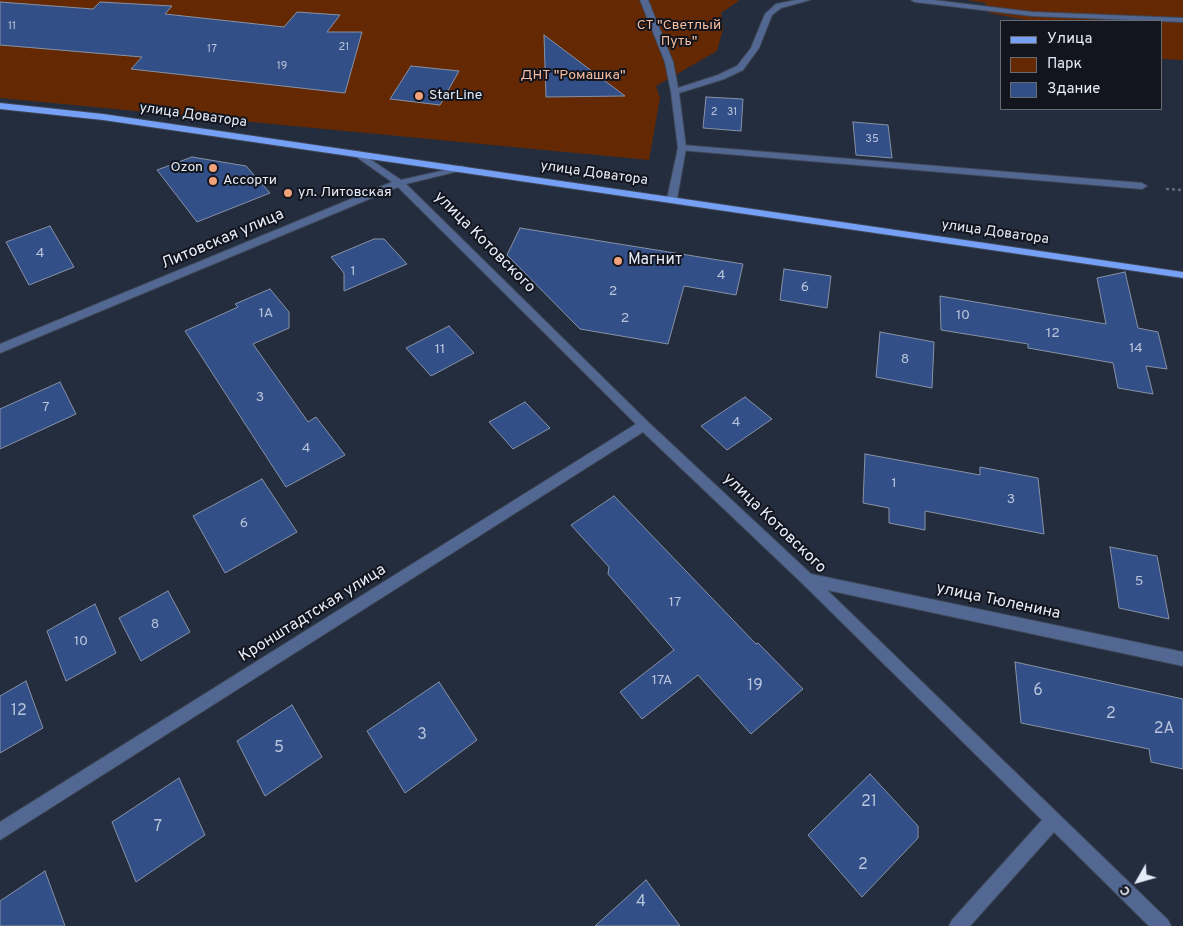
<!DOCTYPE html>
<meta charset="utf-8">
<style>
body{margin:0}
#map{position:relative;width:1183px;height:926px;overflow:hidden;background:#242d3e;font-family:Overpass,sans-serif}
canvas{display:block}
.legend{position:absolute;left:1000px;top:20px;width:162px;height:90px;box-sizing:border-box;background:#12151d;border:1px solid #666b74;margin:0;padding:6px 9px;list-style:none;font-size:15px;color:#e5ebf7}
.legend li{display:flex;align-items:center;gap:10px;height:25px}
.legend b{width:25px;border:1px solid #666b74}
.north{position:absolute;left:1113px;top:856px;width:50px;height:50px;-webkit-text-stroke:4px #12151d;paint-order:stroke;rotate:232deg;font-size:14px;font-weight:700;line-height:20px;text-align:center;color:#e5ebf7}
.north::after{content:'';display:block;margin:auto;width:18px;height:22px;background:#e5ebf7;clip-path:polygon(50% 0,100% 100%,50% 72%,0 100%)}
</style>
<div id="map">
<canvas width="1183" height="926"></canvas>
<ul class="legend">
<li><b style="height:6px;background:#75a0f6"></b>Улица</li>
<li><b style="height:14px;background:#642903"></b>Парк</li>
<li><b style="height:14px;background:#334f87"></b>Здание</li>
</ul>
<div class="north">С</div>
</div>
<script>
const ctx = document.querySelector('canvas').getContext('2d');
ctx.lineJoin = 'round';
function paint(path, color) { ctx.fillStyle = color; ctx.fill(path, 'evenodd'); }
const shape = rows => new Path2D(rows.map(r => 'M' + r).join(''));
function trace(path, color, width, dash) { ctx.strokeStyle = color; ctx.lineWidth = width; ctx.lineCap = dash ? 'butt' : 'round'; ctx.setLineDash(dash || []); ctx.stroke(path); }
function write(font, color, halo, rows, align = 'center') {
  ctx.font = font + ' Overpass,sans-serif'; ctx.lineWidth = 4; ctx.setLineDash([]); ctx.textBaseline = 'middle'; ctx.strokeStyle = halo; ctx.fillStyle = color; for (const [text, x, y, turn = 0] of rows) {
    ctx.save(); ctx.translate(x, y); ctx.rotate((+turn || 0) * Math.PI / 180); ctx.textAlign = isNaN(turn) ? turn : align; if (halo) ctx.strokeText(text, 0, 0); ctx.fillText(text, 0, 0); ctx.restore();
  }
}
const green = shape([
 [0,0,740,0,721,13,723,29,717,51,656,86,660,98,649,160,0,98],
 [967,0,1183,0,1183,60,1162,59,1162,21,1031,21,989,13,985,3]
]);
const building = shape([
 [0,2,93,9,100,2,172,6,165,14,284,27,297,12,340,15,327,32,362,32,345,93,131,69,142,57,0,45,0,2],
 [544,35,625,96,546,97,544,35],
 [411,66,459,71,440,105,390,99,411,66],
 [706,97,743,99,741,131,703,128,706,97],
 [853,122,888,125,892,158,856,155,853,122],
 [192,157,246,166,270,193,197,222,157,170,192,157],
 [50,226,74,267,29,285,6,242,50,226],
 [520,228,743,264,736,295,684,286,668,344,580,329,507,255,520,228],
 [374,239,384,239,407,264,344,291,344,273,331,257,374,239],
 [784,269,831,276,827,308,780,300,784,269],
 [1125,272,1138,328,1158,332,1167,369,1146,366,1153,394,1118,388,1113,363,1028,348,1028,344,941,330,940,296,1106,324,1097,278,1125,272],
 [270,289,289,312,289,328,253,344,308,422,316,417,345,455,286,487,185,331,238,307,235,304,270,289],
 [449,326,474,353,431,376,406,348,449,326],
 [880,332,934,342,932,388,876,377,880,332],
 [60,382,76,414,0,449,0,409,60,382],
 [745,397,772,419,727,450,701,426,745,397],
 [525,402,550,428,513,449,489,422,525,402],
 [865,454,980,475,980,467,1038,478,1044,534,925,511,925,530,889,523,889,508,863,503,865,454],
 [262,479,297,532,225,573,193,516,262,479],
 [614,496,756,644,758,643,803,689,751,734,698,675,642,719,620,692,674,650,608,574,609,567,571,525,614,496],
 [1110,547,1157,556,1169,619,1119,608,1110,547],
 [168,591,190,632,141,661,119,618,168,591],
 [95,604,116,653,66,681,47,631,95,604],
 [1015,662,1183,699,1183,769,1151,762,1149,749,1021,723,1015,662],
 [26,681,43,728,0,753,0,696,26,681],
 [439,682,477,740,405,793,367,731,439,682],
 [292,705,322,757,265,796,237,741,292,705],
 [870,774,918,826,918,838,862,897,808,835,870,774],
 [179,778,205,835,136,882,112,822,179,778],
 [45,871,65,926,0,926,0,901,45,871],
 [646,880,680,926,595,926,646,880]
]);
const path = shape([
 [1166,189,1183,190]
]);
const lane = shape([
 [682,145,1142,183,1147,186,1142,189,679,150,679,146,682,145]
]);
const street = shape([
 [640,0,648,0,673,62,678,88,718,75,737,66,751,48,765,14,776,4,796,0,810,0,781,8,772,15,759,48,743,70,724,79,679,93,686,148,677,199,672,202,667,199,678,148,671,92,665,62,640,0],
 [911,0,933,0,1032,12,1183,18,1183,22,1032,16,915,2,911,0],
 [358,151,401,180,463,166,463,170,406,184,648,422,811,574,1183,652,1183,666,827,590,1168,920,1171,926,1149,926,1054,832,970,926,949,926,952,920,1042,820,802,583,643,432,0,840,0,822,636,424,398,187,0,353,0,344,392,182,355,156,354,154,358,151]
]);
const primary = shape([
 [0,103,103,114,1183,272,1183,278,103,120,0,109,0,103]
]);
const markers = [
 [419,96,5,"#f1a27b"],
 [213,168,5,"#f1a27b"],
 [213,181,5,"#f1a27b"],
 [288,193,5,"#f1a27b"],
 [618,261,5,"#f1a27b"]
];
const farNumbernames = [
 ["11",12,27],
 ["21",344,48],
 ["17",212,50],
 ["19",282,67],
 ["2",714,113],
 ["31",732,113],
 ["35",872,140]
];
const farParknames = [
 ["СТ \"Светлый",679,26],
 ["Путь\"",679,42],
 ["ДНТ \"Ромашка\"",573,76]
];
const farPoinames = [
 ["StarLine",429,96],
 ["Ozon",203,168,"right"],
 ["Ассорти",223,181],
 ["ул. Литовская",298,193]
];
const farStreetnames = [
 ["улица Доватора",193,116,8],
 ["улица Доватора",594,174,8],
 ["улица Доватора",995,233,8]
];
const numberNames = [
 ["4",40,254],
 ["1",353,272],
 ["4",721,276],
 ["6",805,288],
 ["2",613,292],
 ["1А",266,314],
 ["10",963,316],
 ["2",625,319],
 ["12",1053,334],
 ["14",1136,349],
 ["11",440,350],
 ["8",905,360],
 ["3",260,398],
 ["7",46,408],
 ["4",736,423],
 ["4",306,449],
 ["1",894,484],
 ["3",1011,500],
 ["6",244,524],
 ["5",1139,582],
 ["17",675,603],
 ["8",155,625],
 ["10",81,642],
 ["17А",662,681]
];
const streetNames = [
 ["Литовская улица",223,240,-23],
 ["улица Котовского",484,243,45],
 ["улица Котовского",774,524,44],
 ["улица Тюленина",998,602,12],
 ["Кронштадтская улица",313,614,-32]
];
const poiNames = [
 ["Магнит",628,261]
];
const nearNumbernames = [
 ["19",755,687],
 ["6",1038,692],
 ["12",19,712],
 ["2",1111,715],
 ["2А",1164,730],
 ["3",422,736],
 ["5",279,749],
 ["21",869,803],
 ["7",158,828],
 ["2",863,866],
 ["4",641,903]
];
paint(green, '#642903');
paint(building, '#334f87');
trace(building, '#8792a7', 1);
trace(lane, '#3f4858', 2);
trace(street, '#3f4858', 2);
trace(primary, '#3f4858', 2);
trace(path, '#626a79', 2.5, [3, 3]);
paint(lane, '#526892');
paint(street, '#526892');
paint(primary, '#75a0f6');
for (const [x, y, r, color] of markers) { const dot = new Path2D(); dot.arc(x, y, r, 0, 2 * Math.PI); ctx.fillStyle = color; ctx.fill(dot); trace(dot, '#12151d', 2); }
write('11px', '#b8c4db', null, farNumbernames);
write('14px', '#f6bc9f', '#12151d', farParknames);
write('14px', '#e5ebf7', '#12151d', farPoinames, 'left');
write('14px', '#e5ebf7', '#12151d', farStreetnames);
write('14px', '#b8c4db', null, numberNames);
write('16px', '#e5ebf7', '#12151d', streetNames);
write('16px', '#e5ebf7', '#12151d', poiNames, 'left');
write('16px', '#b8c4db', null, nearNumbernames);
</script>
